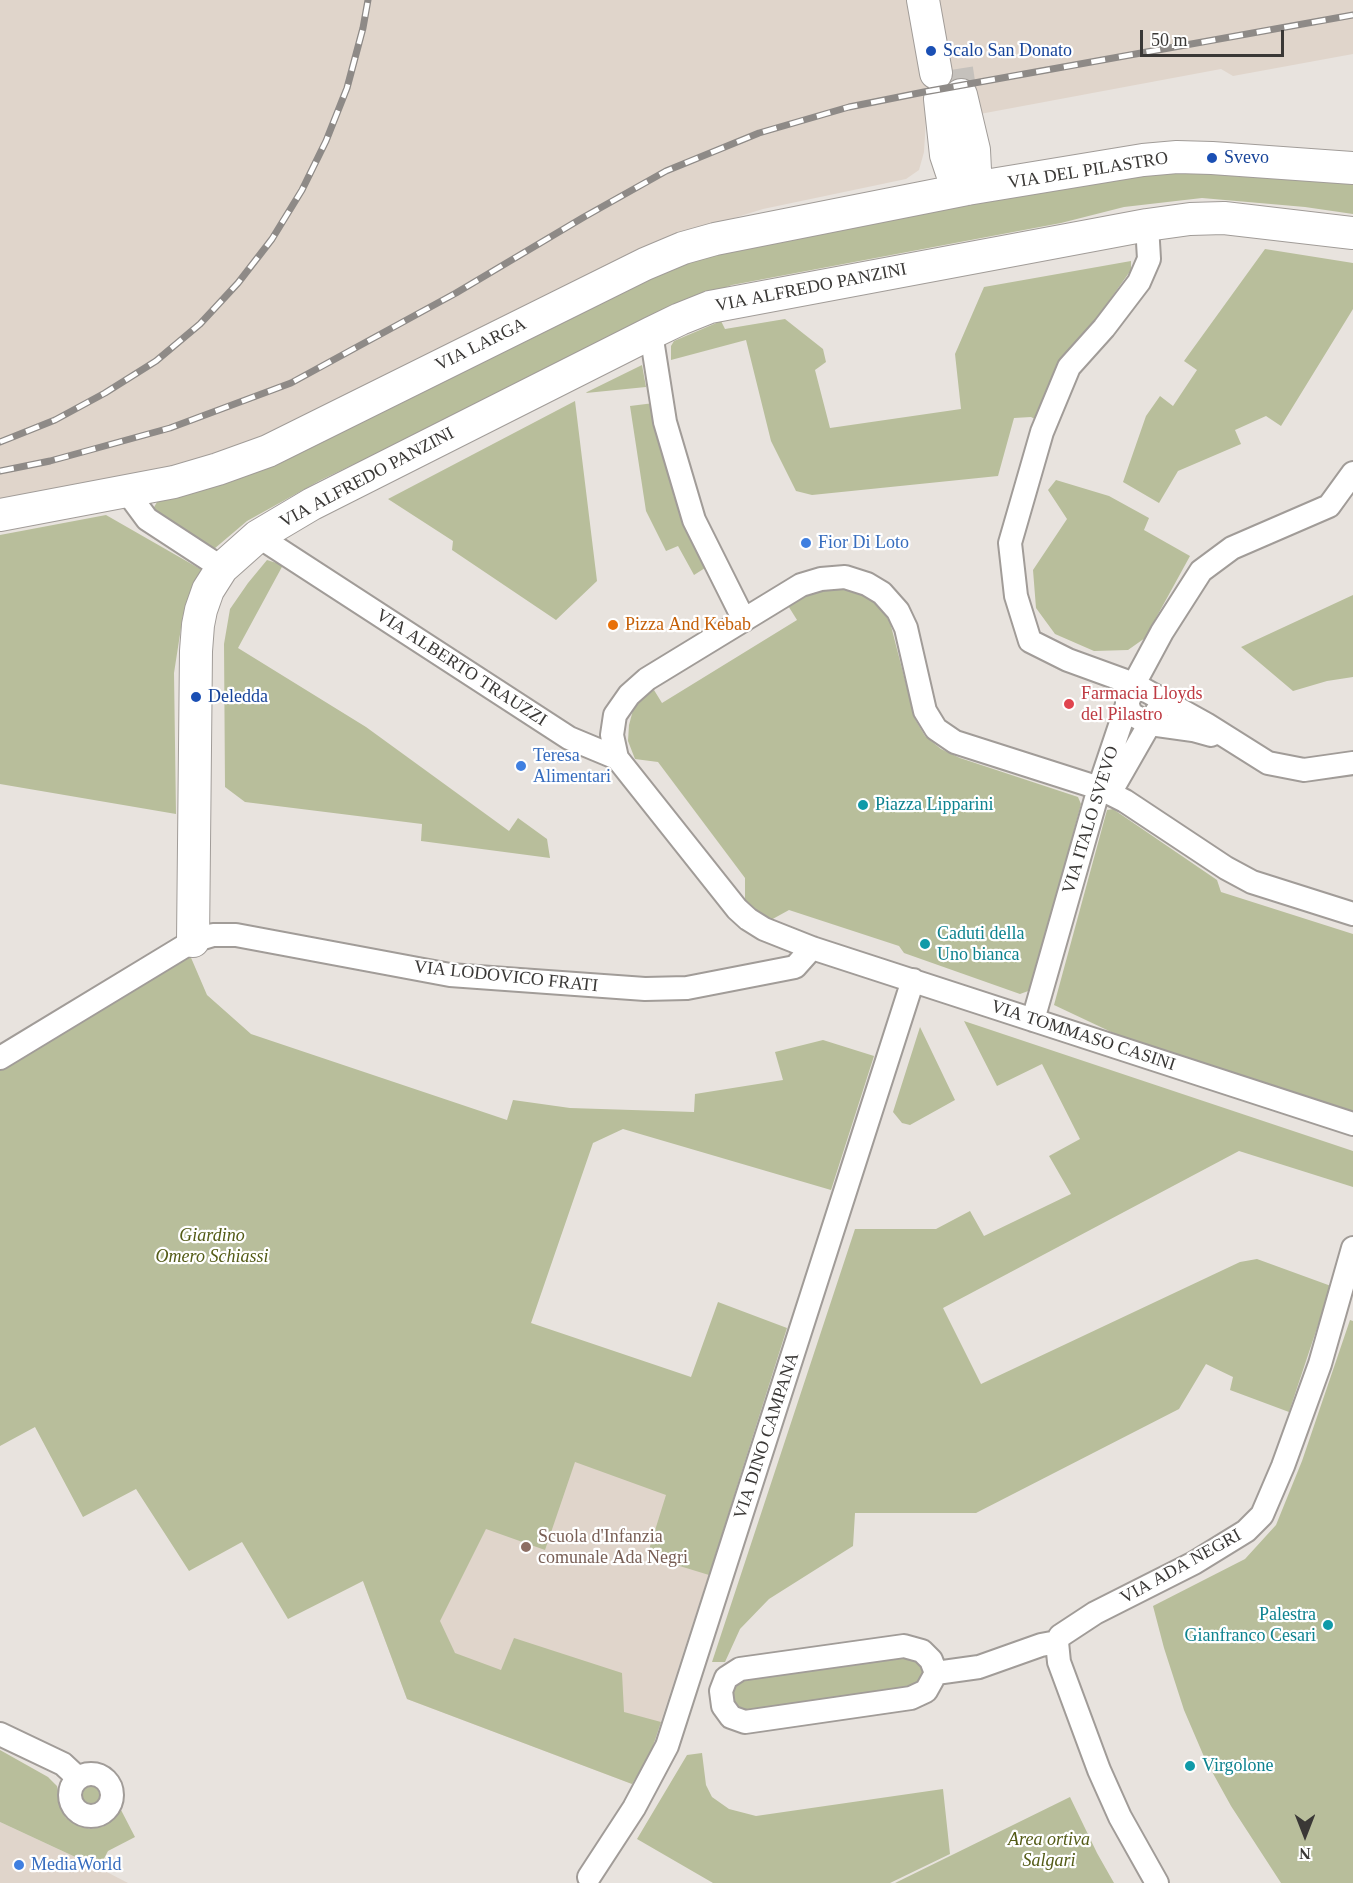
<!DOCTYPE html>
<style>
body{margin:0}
#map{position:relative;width:1353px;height:1883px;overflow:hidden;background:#e8e3de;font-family:Georgia,serif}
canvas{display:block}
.north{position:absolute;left:1275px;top:1805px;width:60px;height:60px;-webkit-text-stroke:4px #fff;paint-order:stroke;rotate:180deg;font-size:16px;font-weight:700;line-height:24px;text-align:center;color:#3a3836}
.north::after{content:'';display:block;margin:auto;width:21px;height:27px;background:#3a3836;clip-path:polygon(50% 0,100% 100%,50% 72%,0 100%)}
.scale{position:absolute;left:1140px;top:30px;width:144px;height:27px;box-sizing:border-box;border:3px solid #3a3836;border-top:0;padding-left:8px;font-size:18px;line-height:21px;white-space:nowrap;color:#3a3836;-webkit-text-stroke:4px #fff;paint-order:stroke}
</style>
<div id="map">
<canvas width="1353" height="1883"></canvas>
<div class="north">N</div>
<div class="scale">50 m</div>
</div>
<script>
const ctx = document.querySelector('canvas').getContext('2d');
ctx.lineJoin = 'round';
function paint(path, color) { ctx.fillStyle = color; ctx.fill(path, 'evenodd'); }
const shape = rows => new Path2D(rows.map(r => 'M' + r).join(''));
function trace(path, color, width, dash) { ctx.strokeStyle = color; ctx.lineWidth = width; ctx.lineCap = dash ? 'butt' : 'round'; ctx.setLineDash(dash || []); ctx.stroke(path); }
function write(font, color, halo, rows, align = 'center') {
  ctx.font = font + ' Georgia,serif'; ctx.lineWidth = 4.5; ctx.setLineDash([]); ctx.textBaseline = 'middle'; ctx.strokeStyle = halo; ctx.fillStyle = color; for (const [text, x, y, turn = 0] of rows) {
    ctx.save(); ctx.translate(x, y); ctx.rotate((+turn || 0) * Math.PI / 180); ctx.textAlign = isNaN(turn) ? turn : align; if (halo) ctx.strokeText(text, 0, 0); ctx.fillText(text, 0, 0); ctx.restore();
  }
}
const built = shape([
 [0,0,1353,0,1353,54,1233,76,1221,69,980,114,927,101,924,152,919,170,906,179,763,209,670,238,297,423,206,458,120,481,0,503],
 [414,1319,738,1485,650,1755,632,1784,407,1699,363,1581],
 [0,1822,99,1868,128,1883,0,1883]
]);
const green = shape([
 [1180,170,1353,182,1353,214,1305,207,1202,198,1124,207,1061,223,732,285,661,310,440,423,321,480,247,521,214,549,155,515,153,509,157,502,187,493,670,269,739,247,947,205],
 [1265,249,1353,263,1353,309,1281,426,1266,416,1235,430,1241,444,1178,471,1159,503,1123,482,1146,416,1160,396,1173,406,1197,370,1184,361],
 [1131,261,1131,270,1064,364,1041,422,1031,417,1014,418,998,476,812,495,796,491,771,441,746,340,671,360,671,346,674,341,721,321,725,329,785,319,823,349,826,362,815,370,830,428,961,409,955,354,984,287],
 [642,365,646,387,586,393,587,392],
 [575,401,597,581,556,620,452,550,453,541,388,499],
 [654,403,674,497,705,568,694,575,678,546,666,551,646,511,630,406],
 [1056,480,1109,496,1149,518,1144,530,1190,556,1145,638,1128,650,1094,651,1055,634,1036,608,1033,570,1067,519,1048,490],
 [106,515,202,570,183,615,174,673,176,814,0,784,0,535],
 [267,560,283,565,238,648,366,727,509,831,518,818,547,839,550,858,421,841,422,824,245,802,225,787,224,644,230,609,248,583],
 [831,589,855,591,876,603,890,622,915,719,925,736,941,749,960,758,1078,797,1081,804,1031,990,1020,994,904,953,899,946,789,910,769,921,745,901,745,878,658,762,635,759,628,741,629,725,633,710,641,698,654,690,662,703,797,620,787,604,809,593],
 [1353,595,1353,677,1327,681,1293,691,1241,647],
 [1113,809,1217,880,1221,892,1353,934,1353,1112,1124,1038,1054,1005,1107,810],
 [189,953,207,995,251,1034,507,1120,513,1100,570,1108,694,1112,695,1094,783,1080,775,1052,823,1040,874,1056,831,1190,623,1129,593,1143,531,1323,691,1377,718,1302,787,1328,709,1575,647,1556,666,1495,575,1462,545,1550,486,1529,440,1621,455,1653,501,1670,514,1638,622,1673,624,1712,661,1722,650,1755,632,1784,407,1699,363,1581,288,1619,242,1542,189,1571,136,1489,83,1517,35,1427,0,1446,0,1054],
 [964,1021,1353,1151,1353,1187,1239,1151,943,1308,981,1384,1240,1262,1257,1259,1331,1286,1289,1412,1230,1390,1233,1377,1206,1364,1179,1409,976,1513,855,1513,853,1546,769,1599,740,1629,725,1662,712,1662,855,1229,936,1229,970,1211,984,1236,1071,1194,1049,1156,1080,1139,1042,1064,997,1086],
 [920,1027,955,1100,910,1125,902,1123,893,1112],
 [1350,1320,1353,1321,1353,1883,1281,1883,1231,1806,1205,1759,1184,1710,1164,1648,1153,1606,1245,1559,1276,1525,1302,1461],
 [919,1655,927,1675,924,1685,746,1716,734,1711,728,1694,745,1674],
 [0,1750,48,1777,57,1786,62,1808,66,1818,77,1824,90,1829,104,1826,114,1819,121,1810,135,1837,108,1851,99,1868,0,1822],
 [702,1753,706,1785,712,1797,729,1809,756,1816,943,1789,950,1854,890,1883,713,1883,637,1839,687,1755],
 '79 1795a11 11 0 1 1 22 0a11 11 0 1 1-22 0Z',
 [1070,1797,1097,1853,1114,1883,895,1883]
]);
const secondaryTunnel = shape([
 [957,69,961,95]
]);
const street = shape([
 [1147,225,1149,259,1139,282,1104,328,1069,367,1042,432,1010,543,1016,596,1030,641,1068,660,1134,684,1206,724,1268,763,1304,770,1353,763],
 [651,333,665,422,694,520,744,620],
 [127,492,147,519,222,568],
 [258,536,569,738,617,758,737,909,748,919,764,929,812,948,1353,1124],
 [1127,703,1131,714,1150,724,1193,730,1211,735],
 [617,758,612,735,615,715,629,695,647,679,801,585,821,579,845,577,867,584,882,593,898,611,906,628,925,711,936,729,955,742,1099,788,1125,801,1226,868,1252,882,1353,914],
 [1110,793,1157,711],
 [1033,1020,1099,788,1134,684,1162,632,1201,571,1232,548,1329,506,1353,473],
 [0,1058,193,941,213,935,236,935,450,975,645,989,687,988,795,967,812,948],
 [1057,1642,1059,1662,1099,1770,1120,1817,1157,1883],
 [936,1673,931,1660,922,1651,904,1646,740,1669,726,1678,721,1691,723,1706,731,1717,745,1722,911,1698,926,1691,936,1673,979,1667,1041,1645,1057,1642,1060,1636,1095,1613,1194,1563,1246,1531,1262,1515,1283,1466,1320,1364,1353,1248],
 [0,1734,63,1764,78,1778],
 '70 1795a21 21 0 1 1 42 0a21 21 0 1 1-42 0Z',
 [589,1877,634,1808,667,1746,913,980]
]);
const secondary = shape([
 [923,0,936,73],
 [961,95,974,150,975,170,967,189],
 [940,99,946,155,953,176,967,189],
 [0,515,174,482,218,469,268,451,645,264,683,248,715,239,967,189,1143,160,1177,157,1212,158,1353,168],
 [193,941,196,651,198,625,201,610,208,590,222,568,258,536,312,504,651,333,680,319,710,307,1147,225,1190,219,1224,218,1353,233]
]);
const rail = shape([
 [0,442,55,420,105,393,156,361,200,324,238,283,272,239,302,190,326,141,347,88,363,28,368,0],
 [0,471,50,461,170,428,291,383,456,293,584,217,666,171,759,133,849,107,924,92,1353,15]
]);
const markers = [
 [931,51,6,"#1a4fb4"],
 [1212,158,6,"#1a4fb4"],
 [806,543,6,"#3f7fe0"],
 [613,625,6,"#e8710a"],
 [196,697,6,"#1a4fb4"],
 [1069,704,6,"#e0444e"],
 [521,766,6,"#3f7fe0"],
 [863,805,6,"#0f9aa8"],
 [925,944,6,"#0f9aa8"],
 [526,1547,6,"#8d6e63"],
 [1328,1625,6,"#0f9aa8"],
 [1190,1766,6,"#0f9aa8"],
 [19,1865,6,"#3f7fe0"]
];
const transitNames = [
 ["Scalo San Donato",943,51],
 ["Svevo",1224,158],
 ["Deledda",208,697]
];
const streetNames = [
 ["VIA DEL PILASTRO",1088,171,-9],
 ["VIA ALFREDO PANZINI",811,288,-11],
 ["VIA LARGA",481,345,-26],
 ["VIA ALFREDO PANZINI",367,478,-28],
 ["VIA ALBERTO TRAUZZI",461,668,33],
 ["VIA ITALO SVEVO",1091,820,-73],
 ["VIA LODOVICO FRATI",506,977,6],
 ["VIA TOMMASO CASINI",1083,1036,18],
 ["VIA DINO CAMPANA",767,1436,-72],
 ["VIA ADA NEGRI",1181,1567,-29]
];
const shopNames = [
 ["Fior Di Loto",818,543],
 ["Teresa",533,756],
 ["Alimentari",533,777],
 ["MediaWorld",31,1865]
];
const foodNames = [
 ["Pizza And Kebab",625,625]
];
const healthNames = [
 ["Farmacia Lloyds",1081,694],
 ["del Pilastro",1081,715]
];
const cultureNames = [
 ["Piazza Lipparini",875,805],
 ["Caduti della",937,934],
 ["Uno bianca",937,955],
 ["Palestra",1316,1615,"right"],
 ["Gianfranco Cesari",1316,1636,"right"],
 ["Virgolone",1202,1766]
];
const parkNames = [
 ["Giardino",212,1236],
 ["Omero Schiassi",212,1257],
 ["Area ortiva",1049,1840],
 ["Salgari",1049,1861]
];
const educationNames = [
 ["Scuola d'Infanzia",538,1537],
 ["comunale Ada Negri",538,1558]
];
paint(built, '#e0d5cb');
paint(green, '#b8be9b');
trace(secondaryTunnel, '#c5c1bc', 32, [32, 16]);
trace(street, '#a19c98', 26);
trace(secondary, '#a19c98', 34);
trace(street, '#fff', 22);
trace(secondary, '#fff', 32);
trace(rail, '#8e8a87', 7);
trace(rail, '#fff', 4.5, [14]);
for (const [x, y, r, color] of markers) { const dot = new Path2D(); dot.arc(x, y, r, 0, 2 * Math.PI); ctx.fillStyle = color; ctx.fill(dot); trace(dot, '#fff', 2); }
write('18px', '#164399', '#fff', transitNames, 'left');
write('18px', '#3a3836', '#fff', streetNames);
write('18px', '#366cbe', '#fff', shopNames, 'left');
write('18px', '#c56008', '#fff', foodNames, 'left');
write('18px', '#be3a42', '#fff', healthNames, 'left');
write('18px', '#0d838f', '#fff', cultureNames, 'left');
write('italic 18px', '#535b16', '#fff', parkNames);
write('18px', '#785e54', '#fff', educationNames, 'left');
</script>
